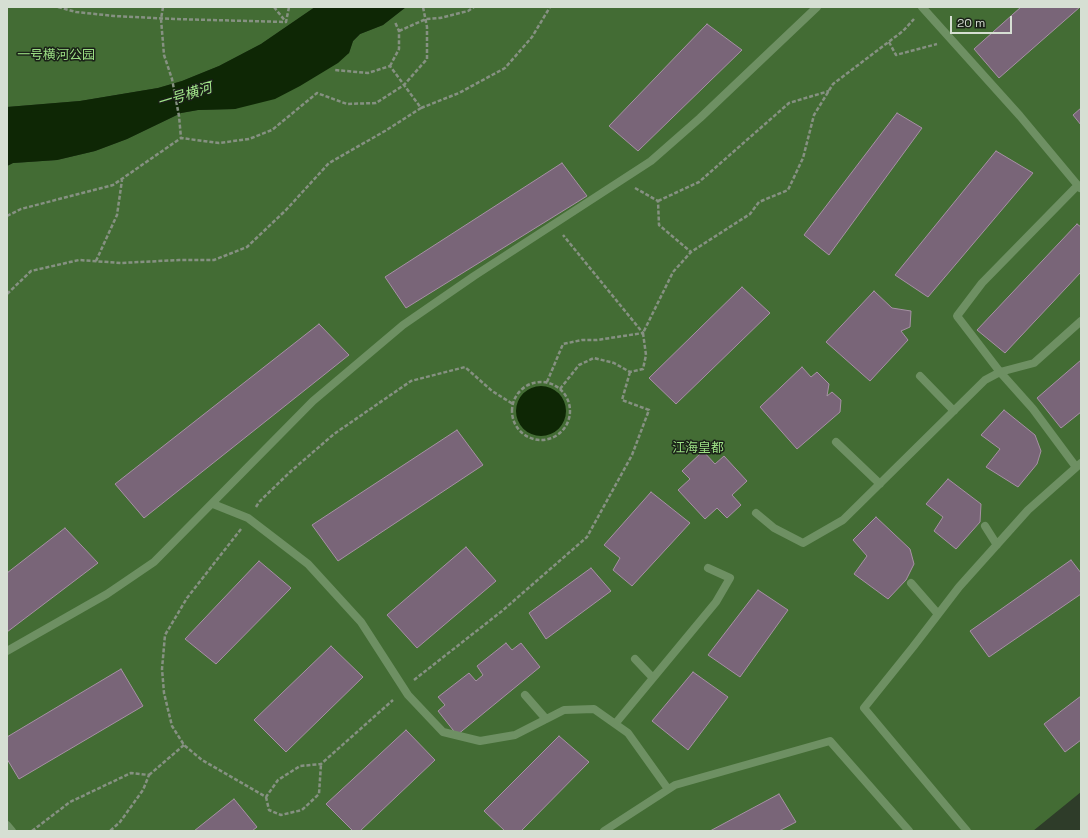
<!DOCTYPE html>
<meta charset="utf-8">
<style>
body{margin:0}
#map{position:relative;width:1088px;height:838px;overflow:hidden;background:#2e3c29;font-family:"Space Grotesk",sans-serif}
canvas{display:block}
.frame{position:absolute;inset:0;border:8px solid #d6dfd3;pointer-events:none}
.scale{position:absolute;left:950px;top:16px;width:62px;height:18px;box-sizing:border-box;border:2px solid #d6dfd3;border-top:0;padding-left:5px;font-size:12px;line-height:14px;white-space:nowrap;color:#d6dfd3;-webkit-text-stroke:3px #1a2118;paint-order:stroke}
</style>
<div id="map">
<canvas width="1088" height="838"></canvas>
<div class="frame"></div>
<div class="scale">20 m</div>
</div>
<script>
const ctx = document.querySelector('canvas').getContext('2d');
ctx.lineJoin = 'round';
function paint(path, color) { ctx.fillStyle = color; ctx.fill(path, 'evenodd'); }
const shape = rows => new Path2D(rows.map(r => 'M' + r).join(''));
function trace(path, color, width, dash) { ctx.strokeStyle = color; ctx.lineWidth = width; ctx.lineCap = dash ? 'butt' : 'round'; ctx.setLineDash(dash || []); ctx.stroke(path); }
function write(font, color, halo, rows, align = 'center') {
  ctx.font = font + ' "Space Grotesk","Noto Sans SC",sans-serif'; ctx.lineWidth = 3; ctx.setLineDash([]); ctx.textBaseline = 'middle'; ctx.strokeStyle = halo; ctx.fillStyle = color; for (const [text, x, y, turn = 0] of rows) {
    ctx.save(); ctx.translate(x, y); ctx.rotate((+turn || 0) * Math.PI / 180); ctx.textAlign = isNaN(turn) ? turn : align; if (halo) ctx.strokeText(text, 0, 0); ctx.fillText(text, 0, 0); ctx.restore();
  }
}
const green = shape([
 [7,7,315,7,261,44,219,66,182,81,158,88,80,101,7,107],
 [406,7,1081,7,1081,792,1033,831,7,831,7,166,13,163,57,160,95,151,127,139,181,113,198,110,235,109,349,53,353,41,360,34,383,25]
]);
const water = shape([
 [315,7,406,7,383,25,360,34,353,41,349,53,338,63,300,86,275,99,235,109,198,110,181,113,127,139,95,151,57,160,13,163,7,166,7,107,80,101,158,88,182,81,219,66,261,44],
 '516 411a25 25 0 1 1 50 0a25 25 0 1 1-50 0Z'
]);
const building = shape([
 [1021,7,1080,7,999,78,974,49,1021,7],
 [707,24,742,50,638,151,609,126,707,24],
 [1081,108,1081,125,1073,115,1081,108],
 [897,113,922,128,829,255,804,235,897,113],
 [996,151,1033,173,928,297,895,275,996,151],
 [562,163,587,196,406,308,385,277,562,163],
 [1077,224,1081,227,1081,272,1005,353,977,330,1077,224],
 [742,287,770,313,676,404,649,378,742,287],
 [874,291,892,308,911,311,910,327,901,331,908,340,870,381,826,342,874,291],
 [319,324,349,355,144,518,115,484,319,324],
 [1081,360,1081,412,1061,428,1037,398,1081,360],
 [802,367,811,377,817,372,829,384,827,396,832,392,841,400,840,412,797,449,760,407,802,367],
 [1004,410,1035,435,1041,451,1037,464,1018,487,986,467,1000,449,981,435,1004,410],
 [457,430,483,465,338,561,312,525,457,430],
 [703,451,715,464,724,456,747,481,732,495,741,505,727,518,717,508,705,519,678,490,690,479,682,471,703,451],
 [948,479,981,504,980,522,956,549,934,531,943,517,926,504,948,479],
 [651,492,690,523,632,586,613,570,620,558,604,545,651,492],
 [876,517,910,549,914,564,906,580,888,599,854,574,867,556,853,540,876,517],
 [65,528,98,563,7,632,7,573,65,528],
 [466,547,496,581,417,648,387,615,466,547],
 [1071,560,1081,573,1081,594,989,657,970,631,1071,560],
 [259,561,291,588,216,664,185,639,259,561],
 [591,568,611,591,546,639,529,613,591,568],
 [758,590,788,610,740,677,708,655,758,590],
 [506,643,512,650,521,643,540,667,457,735,438,711,445,705,438,697,469,673,476,681,483,675,477,666,506,643],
 [331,646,363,677,286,752,254,720,331,646],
 [121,669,143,706,19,779,7,759,7,737,121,669],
 [693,672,728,697,688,750,652,721,693,672],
 [1081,696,1081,740,1065,752,1044,724,1081,696],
 [406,730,435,760,360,831,353,831,326,804,406,730],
 [559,736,589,762,521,831,505,831,484,811,559,736],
 [779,794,796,822,779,831,710,831,779,794],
 [234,799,257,827,252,831,194,831,234,799]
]);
const path = shape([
 [58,7,76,12,114,16,174,19,286,22,289,7],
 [163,7,161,19,164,55,172,79,179,116,181,138],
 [274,7,286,22],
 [399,31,426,19,440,18,468,11,474,7],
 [889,42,896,55,937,44],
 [390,66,399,49,399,31,395,22],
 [421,108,459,93,505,68,532,37,550,7],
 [635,188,658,201,659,225,691,252],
 [658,201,699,182,789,103,829,91],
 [7,216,21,209,113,185,181,138,219,143,249,139,272,130,317,93,347,104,376,103,404,85,427,59,427,27,423,7],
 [96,261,117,215,122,180],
 [7,294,31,271,79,260,121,263,179,260,214,260,247,247,286,210,329,163,385,131,421,108,390,66,368,73,335,70],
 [547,382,563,344,582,340,597,340,643,333,563,235],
 '512 411a29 29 0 1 1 58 0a29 29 0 1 1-58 0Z',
 [560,389,579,365,594,358,614,363,630,372,643,369,646,355,643,333,673,272,691,252,750,214,759,202,788,190,803,158,814,115,833,84,903,31,914,19],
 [256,507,259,502,290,472,334,434,411,381,465,367,492,391,513,404],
 [241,529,187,598,165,635,162,669,164,693,172,726,184,745,202,760,266,797,278,780,300,766,321,764,393,700],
 [414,680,502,611,587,537,632,455,649,410,622,400,630,372],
 [149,775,184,745],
 [266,797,269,810,281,815,302,810,319,794,321,764],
 [32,831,70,802,131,773,149,775,143,790,120,822,110,831]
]);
const lane = shape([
 [922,7,1020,116,1080,188],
 [1078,185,982,283,957,316,1000,372,1034,363,1081,321],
 [920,376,954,411],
 [836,442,880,484],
 [213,504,248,518,308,564,361,622,408,695,443,732,480,741,515,735,564,710,594,709,628,733,668,789],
 [756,513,774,528,803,543,843,520,985,380,1000,372,1033,409,1076,467],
 [985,526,997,545],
 [911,583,938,614],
 [7,651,107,594,154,562,313,401,403,325,474,276,651,161,700,118,817,7],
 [635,659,653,678],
 [525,695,546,719],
 [615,724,716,602,730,578,708,568],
 [7,825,12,831],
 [604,831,675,785,830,741,909,831],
 [967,831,864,708,913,647,959,587,1028,510,1081,463]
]);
const parkNames = [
 ["一号横河公园",56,55],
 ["江海皇都",698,448]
];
const waterNames = [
 ["一号横河",185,96,-17]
];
paint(green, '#436c34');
paint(water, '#0e2705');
paint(building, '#796578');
trace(building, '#a791a5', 1);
trace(path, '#869182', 2.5, [4, 2]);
trace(lane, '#6e9063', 8);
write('13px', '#9cdf84', '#1a2118', parkNames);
write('italic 14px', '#a2e68a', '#1a2118', waterNames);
</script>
